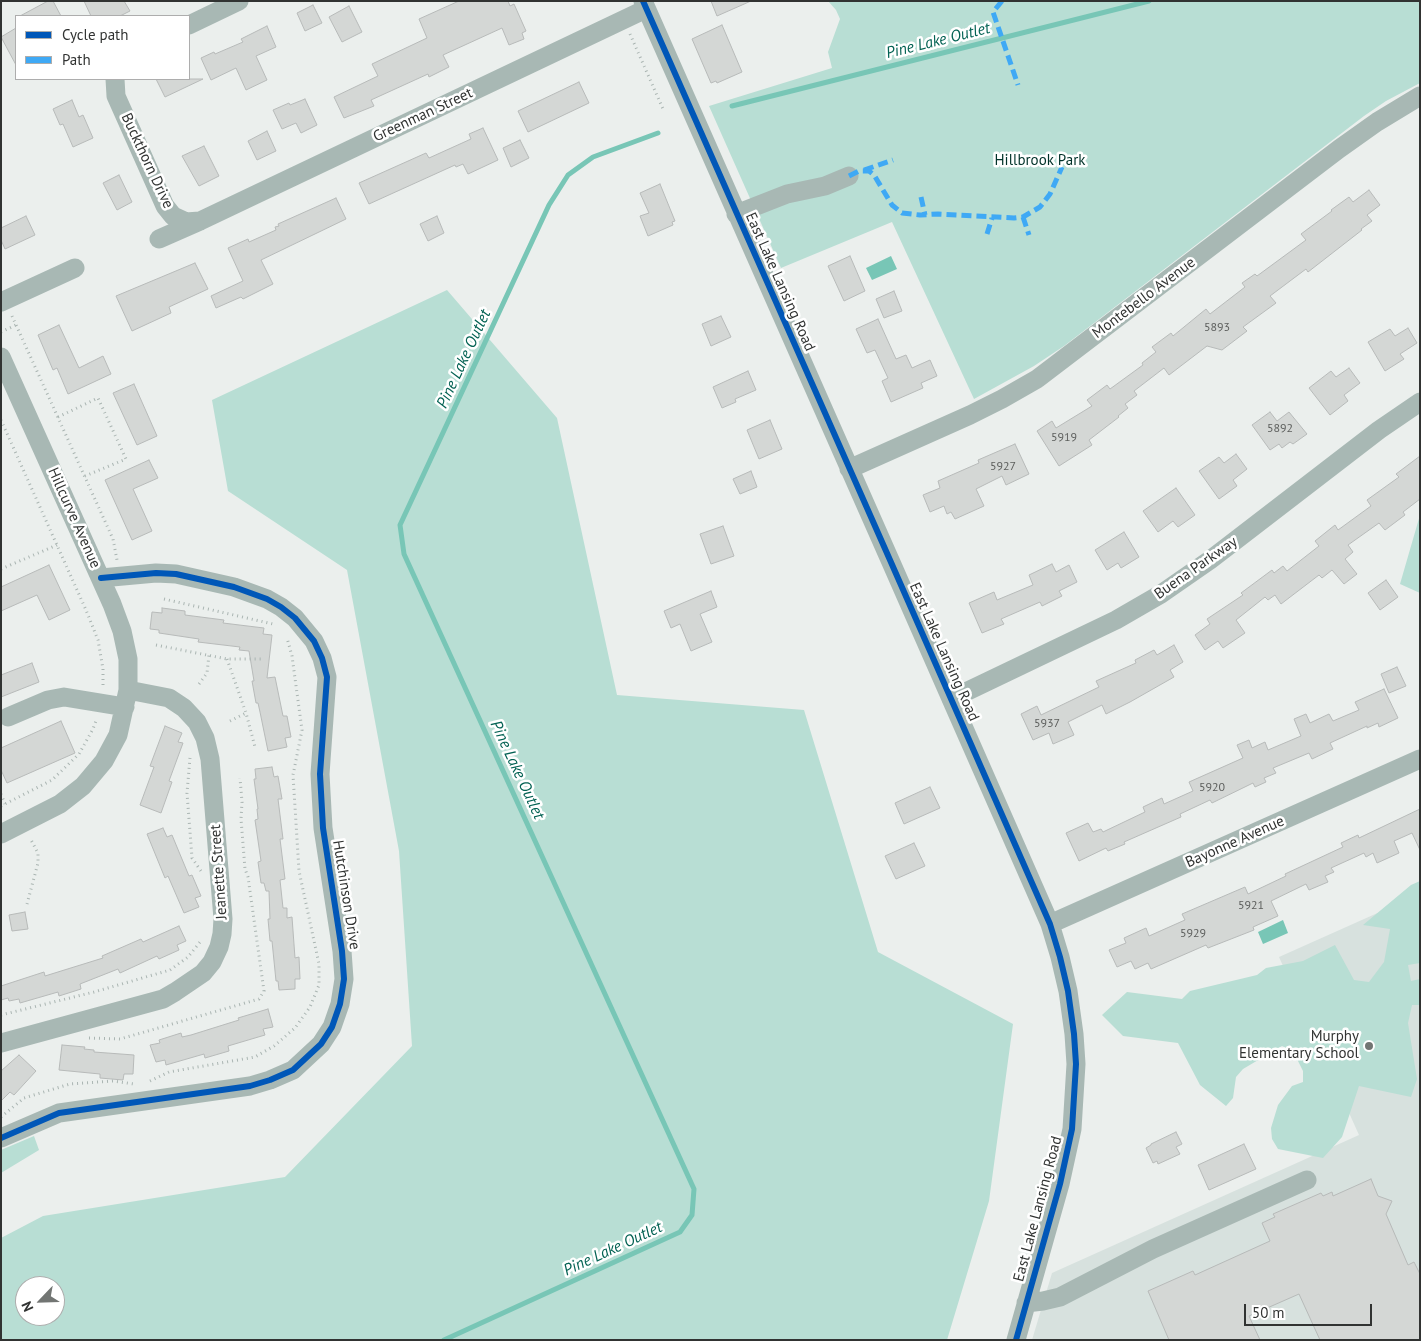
<!DOCTYPE html>
<style>
body{margin:0}
#map{position:relative;width:1421px;height:1341px;overflow:hidden;background:#ebefed;font-family:"PT Sans",sans-serif}
canvas{display:block}
.frame{position:absolute;inset:0;border:2px solid #313332;pointer-events:none}
.legend{position:absolute;left:15px;top:15px;width:175px;height:65px;box-sizing:border-box;background:#fff;border:1px solid #adadad;margin:0;padding:6px 9px;list-style:none;font-size:15px;color:#313332}
.legend li{display:flex;align-items:center;gap:10px;height:25px}
.legend b{width:25px;border:1px solid #adadad}
.north{position:absolute;left:15px;top:1276px;width:50px;height:50px;box-sizing:border-box;background:#fff;border:1px solid #adadad;border-radius:50%;rotate:246deg;font-size:14px;font-weight:700;line-height:20px;text-align:center;color:#313332}
.north::after{content:'';display:block;margin:auto;width:18px;height:22px;background:#727573;clip-path:polygon(50% 0,100% 100%,50% 72%,0 100%)}
.scale{position:absolute;left:1244px;top:1304px;width:128px;height:22px;box-sizing:border-box;border:2px solid #313332;border-top:0;padding-left:6px;font-size:15px;line-height:18px;white-space:nowrap;color:#313332;-webkit-text-stroke:4px #fff;paint-order:stroke}
</style>
<div id="map">
<canvas width="1421" height="1341"></canvas>
<div class="frame"></div>
<ul class="legend">
<li><b style="height:6px;background:#0057b8"></b>Cycle path</li>
<li><b style="height:6px;background:#3fa9f5"></b>Path</li>
</ul>
<div class="north">N</div>
<div class="scale">50 m</div>
</div>
<script>
const ctx = document.querySelector('canvas').getContext('2d');
ctx.lineJoin = 'round';
function paint(path, color) { ctx.fillStyle = color; ctx.fill(path, 'evenodd'); }
const shape = rows => new Path2D(rows.map(r => 'M' + r).join(''));
function trace(path, color, width, dash) { ctx.strokeStyle = color; ctx.lineWidth = width; ctx.lineCap = dash ? 'butt' : 'round'; ctx.setLineDash(dash || []); ctx.stroke(path); }
function write(font, color, halo, rows, align = 'center') {
  ctx.font = font + ' "PT Sans",sans-serif'; ctx.lineWidth = 5; ctx.setLineDash([]); ctx.textBaseline = 'middle'; ctx.strokeStyle = halo; ctx.fillStyle = color; for (const [text, x, y, turn = 0] of rows) {
    ctx.save(); ctx.translate(x, y); ctx.rotate((+turn || 0) * Math.PI / 180); ctx.textAlign = isNaN(turn) ? turn : align; if (halo) ctx.strokeText(text, 0, 0); ctx.fillText(text, 0, 0); ctx.restore();
  }
}
const built = shape([
 [1420,894,1420,1340,1032,1340,1052,1273,1359,1135,1279,957]
]);
const green = shape([
 [828,1,1420,1,1420,83,1386,101,1364,116,1064,346,1034,366,974,399,892,222,781,268,709,106,832,68,828,52,840,19,836,10],
 [447,290,557,418,617,695,804,710,878,952,1013,1024,989,1201,947,1340,1,1340,1,1238,43,1216,285,1177,412,1046,399,851,347,570,228,491,212,400],
 [25,1286,55,1286,55,1316,25,1316],
 [1420,515,1420,593,1400,584],
 [1420,881,1420,963,1408,965,1411,981,1420,979,1420,1005,1412,1005,1408,1023,1417,1079,1411,1097,1359,1086,1342,1137,1323,1158,1278,1149,1272,1139,1271,1128,1278,1105,1292,1086,1303,1082,1303,1071,1293,1051,1282,1046,1243,1069,1236,1077,1233,1098,1226,1106,1200,1085,1178,1043,1123,1036,1102,1015,1127,992,1182,999,1190,991,1257,975,1266,968,1303,961,1335,945,1354,980,1369,982,1384,962,1390,929,1363,925,1411,885],
 [34,1136,39,1150,1,1173,1,1150]
]);
const water = shape([
 [891,256,897,269,872,280,866,268],
 [1283,920,1288,933,1263,944,1258,932]
]);
const stream = shape([
 [732,106,1149,1],
 [444,1340,680,1232,692,1215,694,1189,404,554,400,525,549,205,568,175,593,157,658,133]
]);
const building = shape([
 [48,1,53,1,61,16,20,16,48,1],
 [84,1,124,1,130,11,120,16,91,16,84,1],
 [459,1,508,1,510,6,514,4,526,31,522,33,524,39,509,45,502,28,443,55,449,67,429,77,428,74,371,100,374,106,344,118,334,97,378,76,372,64,427,38,419,19,459,1],
 [711,1,751,1,717,16,711,1],
 [313,5,322,23,305,31,297,13,313,5],
 [349,6,362,32,342,42,329,17,349,6],
 [722,25,742,72,717,83,716,81,711,83,692,39,722,25],
 [267,26,276,47,256,56,267,80,246,90,236,68,211,80,201,58,214,52,215,54,243,42,241,39,267,26],
 [16,28,16,65,1,37,16,28],
 [156,79,203,79,165,97,156,79],
 [579,82,589,103,528,132,518,111,579,82],
 [305,99,317,125,301,133,296,123,282,129,273,110,289,103,290,105,305,99],
 [72,100,79,117,83,115,93,138,73,147,63,124,60,125,53,109,72,100],
 [483,128,498,160,468,174,463,164,456,167,455,165,369,204,359,183,426,153,429,158,471,139,469,134,483,128],
 [267,131,276,151,257,160,248,141,267,131],
 [520,140,529,158,511,167,503,148,520,140],
 [204,146,219,176,199,186,182,156,204,146],
 [119,175,132,202,117,210,103,183,119,175],
 [660,184,675,221,672,222,673,225,648,236,640,216,649,213,640,193,660,184],
 [1369,190,1380,205,1367,215,1372,221,1361,229,1362,230,1308,272,1306,269,1270,296,1276,303,1243,327,1247,331,1222,350,1207,346,1169,375,1164,368,1134,391,1137,395,1125,404,1128,408,1118,416,1119,417,1089,440,1092,445,1059,466,1037,431,1052,421,1056,428,1092,406,1087,400,1107,385,1110,389,1143,365,1142,363,1156,352,1152,347,1171,333,1173,336,1206,309,1210,314,1245,287,1242,283,1255,274,1257,276,1306,240,1301,234,1332,211,1331,210,1349,197,1353,202,1369,190],
 [336,198,346,219,261,260,273,284,243,299,241,297,216,308,211,296,243,281,228,248,248,239,249,242,276,230,275,227,279,226,278,224,336,198],
 [26,216,35,235,5,249,1,240,1,228,26,216],
 [437,216,444,233,428,241,420,224,437,216],
 [850,256,865,291,844,301,828,266,850,256],
 [195,263,208,289,169,307,171,313,132,331,116,296,195,263],
 [894,291,902,311,884,318,876,299,894,291],
 [721,316,731,337,711,346,702,324,721,316],
 [878,319,896,359,906,355,912,368,930,360,937,376,921,383,923,388,891,402,882,381,888,378,875,350,867,353,856,329,878,319],
 [59,325,79,368,103,356,111,374,68,394,57,368,53,370,38,335,59,325],
 [1408,328,1417,343,1400,354,1404,359,1385,371,1368,342,1390,329,1395,336,1408,328],
 [1349,368,1360,383,1344,395,1348,401,1330,415,1309,388,1331,371,1336,377,1349,368],
 [748,371,756,390,735,399,736,402,722,408,713,387,748,371],
 [134,384,157,436,137,445,113,393,134,384],
 [1270,412,1277,421,1289,412,1307,434,1293,444,1290,442,1282,448,1279,444,1270,450,1252,425,1270,412],
 [770,420,782,449,759,459,747,430,770,420],
 [1015,444,1029,474,1006,485,1002,476,976,489,984,506,955,519,951,512,947,514,944,506,930,512,923,495,940,488,938,481,979,463,978,460,1015,444],
 [1236,454,1247,469,1233,480,1237,486,1219,499,1199,471,1219,457,1224,463,1236,454],
 [1420,456,1420,499,1403,512,1405,515,1385,530,1379,523,1348,545,1353,552,1345,559,1357,574,1344,584,1332,570,1322,578,1319,575,1281,604,1275,595,1268,600,1265,597,1236,620,1245,633,1223,648,1218,641,1205,650,1195,635,1210,624,1207,619,1243,595,1241,593,1272,570,1274,573,1283,566,1287,571,1319,546,1315,541,1335,525,1338,530,1371,506,1367,500,1399,477,1396,474,1420,456],
 [149,460,158,478,133,489,152,531,132,540,105,480,149,460],
 [751,471,757,487,740,494,733,479,751,471],
 [1176,488,1195,515,1178,527,1173,521,1158,532,1143,511,1176,488],
 [723,526,734,556,711,564,700,534,723,526],
 [1124,532,1139,557,1121,568,1118,563,1107,570,1095,550,1124,532],
 [1052,564,1056,572,1069,565,1077,582,1059,591,1062,596,1042,606,1040,602,1001,619,1004,624,982,633,969,603,994,592,997,600,1033,585,1029,575,1052,564],
 [49,565,70,610,49,620,37,595,1,611,1,587,49,565],
 [1386,580,1398,597,1380,610,1368,593,1386,580],
 [711,591,717,607,700,614,712,642,691,651,680,624,671,628,664,611,711,591],
 [162,608,185,611,185,615,224,620,223,623,264,628,263,634,272,635,267,678,275,677,283,716,287,716,291,737,285,738,287,747,268,751,260,712,258,703,256,703,252,681,254,681,249,651,239,650,240,647,198,642,199,639,159,633,159,630,150,629,152,612,162,613,162,608],
 [1174,645,1183,662,1170,670,1174,677,1130,702,1106,714,1102,705,1068,722,1074,735,1053,744,1049,733,1033,740,1021,714,1037,706,1041,715,1099,687,1096,681,1136,663,1135,660,1154,650,1157,655,1174,645],
 [32,663,39,682,1,697,1,675,32,663],
 [1397,667,1406,686,1389,693,1381,674,1397,667],
 [1384,689,1398,718,1379,727,1378,723,1367,728,1367,726,1330,743,1333,749,1312,759,1309,753,1273,768,1276,773,1264,778,1266,782,1255,787,1253,783,1212,803,1210,800,1180,814,1181,817,1124,842,1125,844,1108,851,1106,848,1079,861,1066,833,1088,823,1093,832,1101,829,1103,832,1145,812,1143,807,1162,798,1164,804,1193,791,1189,782,1243,758,1237,745,1249,740,1252,748,1265,742,1268,750,1301,736,1294,719,1306,714,1310,723,1329,714,1333,721,1359,710,1355,702,1384,689],
 [61,721,75,753,7,783,1,770,1,748,61,721],
 [165,726,182,733,178,742,183,743,169,781,172,782,161,813,140,805,154,767,150,766,165,726],
 [272,767,274,777,278,776,282,799,278,799,283,839,280,839,285,879,280,880,283,908,287,908,287,918,292,917,295,958,299,957,300,979,295,979,295,989,279,990,278,981,276,981,272,941,270,941,268,919,270,919,269,891,266,891,264,883,261,883,258,862,261,861,255,820,258,819,257,809,258,809,254,779,256,779,255,769,272,767],
 [930,787,940,808,904,824,895,803,930,787],
 [1420,809,1420,850,1412,833,1394,841,1399,853,1377,863,1373,853,1366,857,1364,853,1331,868,1334,872,1325,876,1328,882,1309,890,1306,884,1271,901,1278,916,1253,927,1254,930,1208,948,1206,945,1151,969,1148,963,1135,969,1131,961,1117,967,1109,950,1126,943,1124,938,1146,928,1149,936,1185,920,1182,914,1245,887,1248,894,1286,876,1285,874,1343,847,1341,843,1358,835,1359,838,1420,809],
 [163,828,167,837,172,835,189,876,192,875,201,896,195,898,199,907,184,913,168,876,165,878,147,834,163,828],
 [914,843,925,866,896,879,885,856,914,843],
 [25,912,28,929,12,931,9,915,25,912],
 [179,926,186,941,177,945,179,950,159,959,157,956,120,973,118,969,80,984,81,989,59,996,58,992,20,1003,19,999,9,1001,8,998,1,1000,1,986,44,972,45,976,103,958,102,956,141,939,143,942,179,926],
 [268,1009,273,1027,263,1029,265,1035,228,1046,229,1051,205,1058,204,1054,166,1065,165,1060,156,1062,150,1045,160,1043,159,1040,181,1033,182,1037,191,1035,239,1020,238,1018,268,1009],
 [62,1045,85,1047,84,1049,94,1050,94,1052,134,1055,133,1074,124,1074,123,1080,100,1078,100,1074,59,1070,62,1045],
 [19,1055,36,1071,14,1095,10,1092,1,1101,1,1071,19,1055],
 [1176,1132,1182,1144,1176,1147,1180,1154,1158,1164,1157,1161,1153,1163,1146,1148,1151,1145,1151,1144,1176,1132],
 [1244,1144,1256,1169,1209,1190,1198,1165,1244,1144],
 [1371,1179,1378,1196,1392,1201,1386,1214,1408,1265,1414,1262,1420,1274,1420,1340,1320,1340,1299,1294,1249,1316,1260,1340,1169,1340,1148,1291,1193,1271,1195,1275,1270,1241,1262,1223,1275,1217,1273,1214,1321,1193,1323,1196,1332,1192,1333,1196,1371,1179]
]);
const path = shape([
 [630,34,663,109],
 [12,316,113,539,117,560],
 [1,332,16,325],
 [58,417,98,398,126,459,85,476],
 [1,420,86,610,98,640,103,669,103,686],
 [1,502,2,502],
 [1,569,57,545],
 [164,599,273,624],
 [156,645,227,659,261,659],
 [227,659,246,713,255,747],
 [199,684,207,673,209,655],
 [230,721,246,713],
 [190,758,187,793,192,858,201,871],
 [1,794,5,804],
 [1,806,52,780,79,754,93,729,97,718],
 [27,904,38,863,38,853,30,838],
 [1,1015,94,992,170,970,188,957,200,942],
 [89,1038,120,1039,259,999,264,991,248,877,245,869,241,819,242,802,240,778],
 [150,1081,169,1072,255,1057,274,1046,295,1028,310,1007,319,985,319,964,299,871,293,775,302,730,292,656,287,638],
 [1,1117,24,1098,70,1084,113,1081,134,1084]
]);
const minor = shape([
 [643,1,890,560,1050,924,1060,957,1068,991,1074,1034,1076,1064,1072,1129,1060,1184,1016,1340],
 [189,25,239,1],
 [115,79,116,96,165,206,173,216,186,222,200,221],
 [736,214,787,194,825,186,849,176],
 [159,239,200,221,646,9],
 [1,302,75,268],
 [1,357,112,604,122,631,128,659,128,690,118,735,104,761,83,786,60,804,1,834],
 [849,469,970,415,1002,399,1037,379,1339,149,1377,122,1420,96],
 [951,699,1116,620,1161,594,1210,560,1379,430,1420,402],
 [8,717,48,700,64,697,125,707],
 [1050,924,1420,759],
 [1,1043,163,999,175,992,203,973,212,962,219,947,222,934,223,919,210,759,205,738,197,722,184,708,169,698,128,690],
 [1,1138,59,1113,250,1086,270,1080,293,1070,321,1044,332,1027,340,1004,344,979,342,951,323,828,320,774,327,677,322,658,314,641,295,618,281,607,267,599,234,587,176,574,156,573,101,578],
 [1026,1303,1043,1301,1060,1297,1153,1249,1307,1180]
]);
const quiet = shape([
 [1002,1,993,12,1018,85],
 [864,170,893,160],
 [849,176,859,171,869,171,874,175,892,205,902,213,920,215,938,214,1014,218,1023,217,1040,207,1050,194,1062,167],
 [921,197,925,215],
 [1023,217,1029,235],
 [987,234,992,218]
]);
const cycleway = shape([
 [643,1,890,560,1050,924,1060,957,1068,991,1074,1034,1076,1064,1072,1129,1060,1184,1016,1340],
 [1,1138,59,1113,250,1086,270,1080,293,1070,321,1044,332,1027,340,1004,344,979,342,951,323,828,320,774,327,677,322,658,314,641,295,618,281,607,267,599,234,587,176,574,156,573,101,578]
]);
const markers = [
 [1369,1046,5,"#727573"]
];
const numberNames = [
 ["5893",1217,328],
 ["5892",1280,429],
 ["5919",1064,438],
 ["5927",1003,467],
 ["5937",1047,724],
 ["5920",1212,788],
 ["5921",1251,906],
 ["5929",1193,934]
];
const streetNames = [
 ["Greenman Street",423,115,-25],
 ["Buckthorn Drive",147,161,65],
 ["East Lake Lansing Road",780,282,66],
 ["Montebello Avenue",1144,298,-37],
 ["Hillcurve Avenue",74,518,66],
 ["Buena Parkway",1196,568,-35],
 ["East Lake Lansing Road",944,652,66],
 ["Bayonne Avenue",1235,842,-24],
 ["Jeanette Street",219,872,-94],
 ["Hutchinson Drive",346,895,81],
 ["East Lake Lansing Road",1038,1209,-75]
];
const parkNames = [
 ["Hillbrook Park",1040,161]
];
const poiNames = [
 ["Murphy",1359,1037],
 ["Elementary School",1359,1054]
];
const waterNames = [
 ["Pine Lake Outlet",938,41,-14],
 ["Pine Lake Outlet",464,359,-65],
 ["Pine Lake Outlet",517,770,65],
 ["Pine Lake Outlet",613,1249,-25]
];
paint(built, '#d7e1de');
paint(green, '#b8ded4');
paint(water, '#78c6b6');
trace(stream, '#78c6b6', 5);
paint(building, '#d4d7d5');
trace(building, '#b7bab9', 1);
trace(path, '#aab5b2', 3, [1, 4]);
trace(minor, '#a8b8b4', 19);
trace(quiet, '#3fa9f5', 5, [10, 5]);
trace(cycleway, '#0057b8', 6);
for (const [x, y, r, color] of markers) { const dot = new Path2D(); dot.arc(x, y, r, 0, 2 * Math.PI); ctx.fillStyle = color; ctx.fill(dot); trace(dot, '#fff', 2); }
write('12px', '#5c5e5c', null, numberNames);
write('15px', '#313332', '#fff', streetNames);
write('15px', '#003229', '#fff', parkNames);
write('15px', '#313332', '#fff', poiNames, 'right');
write('italic 16px', '#036253', '#fff', waterNames);
</script>
